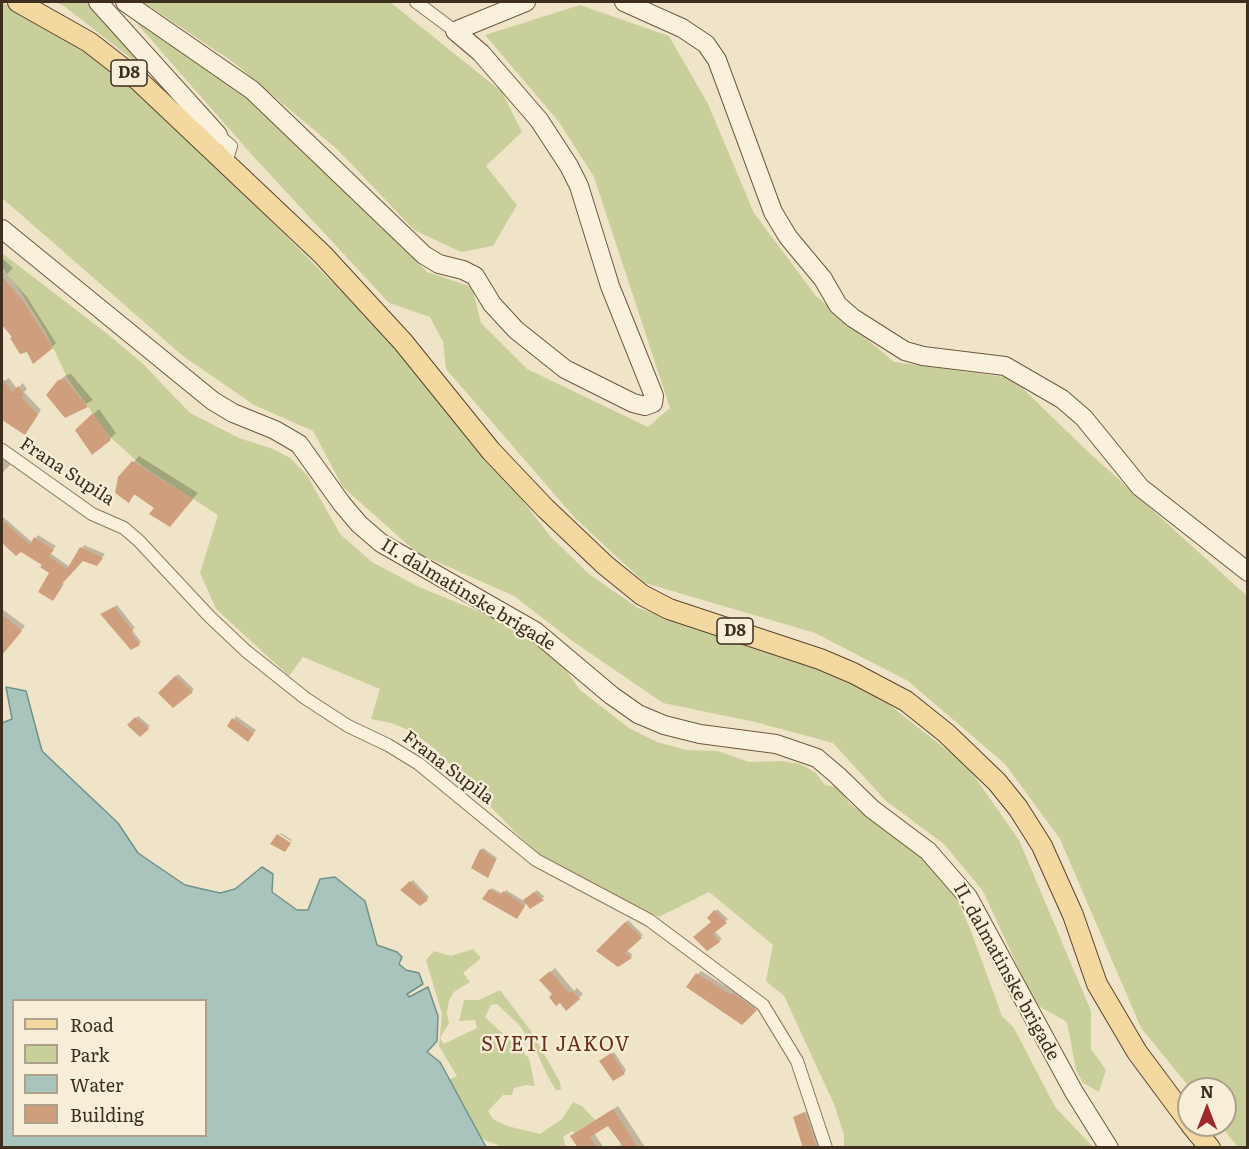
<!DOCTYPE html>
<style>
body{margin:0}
#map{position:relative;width:1249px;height:1149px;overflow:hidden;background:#f0e4c8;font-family:Literata,serif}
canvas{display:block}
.frame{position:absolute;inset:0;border:3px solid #3d2e20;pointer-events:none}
.legend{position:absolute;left:12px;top:999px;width:195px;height:138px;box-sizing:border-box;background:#f7eed8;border:2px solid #ada18e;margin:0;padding:8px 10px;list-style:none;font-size:18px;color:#3d2e20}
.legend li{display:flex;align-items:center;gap:12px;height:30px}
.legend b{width:30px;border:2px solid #ada18e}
.north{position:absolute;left:1177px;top:1077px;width:60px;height:60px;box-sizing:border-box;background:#f7eed8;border:2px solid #ada18e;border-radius:50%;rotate:0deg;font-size:16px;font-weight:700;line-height:24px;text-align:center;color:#3d2e20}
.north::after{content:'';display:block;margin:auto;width:21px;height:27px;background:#9e2a2b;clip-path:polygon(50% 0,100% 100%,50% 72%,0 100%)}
</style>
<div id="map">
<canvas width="1249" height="1149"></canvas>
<div class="frame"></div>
<ul class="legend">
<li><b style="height:8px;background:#f3d9a0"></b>Road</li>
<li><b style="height:16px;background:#c9cf9b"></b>Park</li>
<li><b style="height:16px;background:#a9c4bc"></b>Water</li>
<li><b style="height:16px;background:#cf9f7d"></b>Building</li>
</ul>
<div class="north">N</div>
</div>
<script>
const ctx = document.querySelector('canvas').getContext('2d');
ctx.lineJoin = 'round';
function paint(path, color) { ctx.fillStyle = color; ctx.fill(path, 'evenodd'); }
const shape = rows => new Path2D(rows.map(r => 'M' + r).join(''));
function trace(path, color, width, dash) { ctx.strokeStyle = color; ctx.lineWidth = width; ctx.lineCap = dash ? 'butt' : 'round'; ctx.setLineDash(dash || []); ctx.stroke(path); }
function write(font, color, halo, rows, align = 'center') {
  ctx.font = font + ' Literata,serif'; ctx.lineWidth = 4.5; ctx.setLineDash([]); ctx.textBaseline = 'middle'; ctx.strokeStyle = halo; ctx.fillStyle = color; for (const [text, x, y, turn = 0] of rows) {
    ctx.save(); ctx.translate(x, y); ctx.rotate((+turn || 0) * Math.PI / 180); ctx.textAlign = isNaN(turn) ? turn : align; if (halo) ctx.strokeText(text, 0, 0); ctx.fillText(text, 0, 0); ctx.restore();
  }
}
const green = shape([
 [2,2,93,54,155,105,345,295,451,409,551,537,589,574,638,608,805,663,868,688,967,766,1019,840,1091,1011,1091,1049,1106,1070,1099,1092,1083,1083,1076,1070,1067,1022,1035,1004,983,891,944,844,886,801,833,743,755,722,663,703,571,640,514,596,417,553,343,487,313,431,254,405,183,356,2,198],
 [55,2,91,2,156,78,64,6],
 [143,2,390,2,502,92,522,132,486,166,517,205,493,246,461,252,414,230,338,150,233,62],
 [580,5,669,36,708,104,754,213,816,296,894,362,1012,378,1082,446,1247,596,1247,1147,1238,1147,1220,1125,1225,1125,1225,1089,1191,1089,1141,1028,1060,839,1005,764,908,681,815,633,645,583,575,518,446,369,443,342,430,317,389,303,253,156,124,9,231,83,361,205,427,272,472,287,481,323,527,369,648,427,670,408,594,177,559,122,485,35],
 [2,253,110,336,143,364,190,413,239,438,273,449,290,458,307,475,340,534,372,562,417,586,531,633,558,659,580,690,629,728,657,742,686,750,718,751,749,762,781,761,800,764,816,773,825,785,839,788,850,804,928,860,955,895,971,931,1002,1016,1014,1028,1055,1107,1093,1147,844,1147,844,1135,834,1104,784,996,766,981,773,945,709,892,659,917,554,867,516,833,435,749,411,731,391,723,371,719,380,689,303,657,289,676,216,609,200,573,218,515,142,466,109,436,68,379,45,331,17,286,2,267],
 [473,949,481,958,463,973,470,982,454,992,449,1000,447,1013,449,1023,440,1038,444,1044,477,1028,475,1020,459,1021,464,1000,479,1000,500,990,531,1031,560,1082,561,1090,556,1090,548,1077,533,1044,519,1025,497,1004,491,1005,485,1017,529,1058,535,1086,526,1085,514,1088,512,1095,503,1095,488,1111,493,1119,507,1126,540,1134,562,1119,573,1102,582,1106,595,1120,575,1133,572,1131,563,1137,566,1147,503,1147,482,1139,448,1080,457,1076,439,1046,442,1014,426,960,434,951,451,956]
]);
const water = shape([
 [6,687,26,691,42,751,118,823,138,853,185,885,220,893,235,889,262,867,273,874,272,892,297,910,308,910,320,879,335,877,365,901,377,945,397,952,402,957,399,964,406,970,419,973,423,984,407,994,409,997,428,987,438,1016,437,1041,427,1052,440,1062,486,1147,2,1147,2,723,12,719,6,687],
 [14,1000,206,1000,206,1136,14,1136,14,1000]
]);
const shadow = shape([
 [2,258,13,268,7,274,27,297,56,343,52,347,28,350,2,323],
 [71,374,93,400,66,416,59,381,66,375],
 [9,378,17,389,23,383,27,389,24,392,41,410,25,433,2,418,2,382],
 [99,409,116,433,110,439,77,430],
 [2,455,11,464,2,473],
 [139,456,198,493,175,519,136,493,129,501,119,478],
 [2,516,33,543,38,535,56,546,50,553,70,567,84,545,105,554,99,561,82,560,61,582,64,584,53,599,51,573,44,564,21,550,16,554,2,541],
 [117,605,135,628,132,630,141,642,139,644,102,614],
 [2,609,25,626,2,654],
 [178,674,194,689,173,706,160,693],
 [138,716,150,726,140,735,129,725],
 [236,716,256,730,250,738,229,726],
 [281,833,292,840,291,841,280,834],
 [483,848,497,858,488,876,481,850],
 [413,880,429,897,427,899,402,890],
 [492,888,503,894,506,890,524,901,537,890,545,897,527,902,519,915,490,890],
 [717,909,728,919,714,931,722,939,707,949,713,922,709,918],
 [628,920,643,935,626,950,633,955,618,966,598,951],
 [555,968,574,991,577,988,583,994,579,998,553,994,546,976],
 [701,971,735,992,737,990,758,1006,742,1023,688,986],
 [614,1052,626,1070,624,1073,604,1059],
 [618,1106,645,1147,617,1148,623,1143,609,1124,594,1133,604,1148,580,1148,577,1132],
 [807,1111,821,1148,805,1148,795,1117]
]);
const building = shape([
 [2,276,23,301,53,348,33,364,27,352,20,354,10,338,12,337,2,325],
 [2,378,12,392,18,386,24,394,21,397,38,415,25,435,2,420],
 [65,379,88,407,65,418,46,395,58,380],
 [93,413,111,440,92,455,75,430],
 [132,461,193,499,170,527,149,514,154,508,134,494,129,503,115,493,118,477],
 [2,520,30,545,34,537,54,550,48,556,67,569,80,547,103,558,97,566,83,561,60,586,62,587,53,601,38,592,49,573,40,567,42,565,21,552,16,556,2,543],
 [114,607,133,631,131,633,140,645,131,650,100,614],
 [2,614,22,631,2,655],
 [175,676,193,692,173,708,158,693],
 [135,717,149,729,140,737,127,725],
 [232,718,254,733,248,742,227,726],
 [277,834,291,843,285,852,270,844],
 [480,849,496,860,488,878,471,868],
 [410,881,428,900,420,906,400,890],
 [489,889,501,895,503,891,525,906,517,919,482,899],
 [534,892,544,900,530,909,523,900],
 [714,910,727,923,713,934,720,942,707,951,693,937,711,922,707,918],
 [625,922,642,938,625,953,632,958,618,967,596,951],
 [550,971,569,993,572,991,580,999,566,1011,560,1003,556,1006,549,997,552,994,539,980],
 [696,973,731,995,733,993,757,1010,742,1025,686,987],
 [611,1053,625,1074,613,1081,599,1061],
 [613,1109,638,1148,624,1148,608,1126,590,1137,597,1148,578,1148,570,1136],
 [804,1112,808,1121,817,1148,803,1148,793,1117]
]);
const street = shape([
 [416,2,455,31],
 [218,135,231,146,226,163],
 [2,450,92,514,124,528,139,541,209,616,246,651,305,698,348,726,388,745,419,764,536,860,649,920,763,1005,797,1061,826,1148]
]);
const secondary = shape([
 [98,2,218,135],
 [125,2,252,90,424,255,439,264,463,270,475,276,492,304,516,330,565,369,633,403,645,406,653,403,654,396,610,286,579,186,569,166,539,120,481,53,455,31,526,2],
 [624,2,682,28,706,44,717,60,773,212,788,237,823,279,838,305,853,318,905,351,923,356,1005,366,1062,399,1084,418,1140,487,1248,572],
 [2,229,213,401,233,413,275,430,299,444,342,504,359,524,381,543,535,631,611,695,638,714,664,725,700,734,776,744,817,758,837,775,872,809,928,851,968,897,1074,1092,1109,1148]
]);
const primary = shape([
 [18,2,89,42,138,80,323,255,403,342,491,451,545,508,605,565,642,595,669,609,820,659,853,673,906,701,946,733,997,782,1018,808,1042,846,1073,915,1097,984,1137,1052,1189,1122],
 [1191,1125,1210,1148]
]);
const shields = [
 [129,73,36],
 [735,631,36]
];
const shieldNames = [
 ["D8",129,73],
 ["D8",735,631]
];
const streetNames = [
 ["Frana Supila",67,472,33],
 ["II. dalmatinske brigade",468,595,31],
 ["Frana Supila",448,768,37],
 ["II. dalmatinske brigade",1006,972,61]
];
const neighbourhoodNames = [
 ["SVETI JAKOV",556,1045]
];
paint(green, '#c9cf9b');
paint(water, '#a9c4bc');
trace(water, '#6f938a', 1.5);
paint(shadow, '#0003');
paint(building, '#cf9f7d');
trace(street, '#8d765c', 14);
trace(secondary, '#6f573f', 20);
trace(primary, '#5b4430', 22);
trace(street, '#faf1dc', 12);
trace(secondary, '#faf1dc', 18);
trace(primary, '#f3d9a0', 20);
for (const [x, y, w] of shields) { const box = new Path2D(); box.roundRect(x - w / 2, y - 13, w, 26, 4.5); ctx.fillStyle = '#f7eed8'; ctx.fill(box); trace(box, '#3d2e20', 1.5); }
write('bold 16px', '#3d2e20', null, shieldNames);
write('18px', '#3d2e20', '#f7eed8', streetNames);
ctx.letterSpacing = '1.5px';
write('20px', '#6b2e1e', '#f7eed8', neighbourhoodNames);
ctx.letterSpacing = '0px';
</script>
